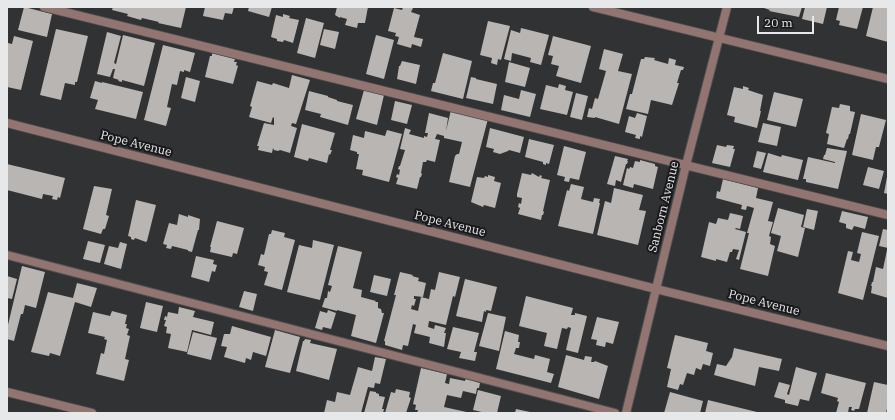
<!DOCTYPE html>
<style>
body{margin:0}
#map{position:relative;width:895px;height:420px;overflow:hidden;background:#313234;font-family:"IBM Plex Serif",serif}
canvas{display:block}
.frame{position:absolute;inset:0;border:8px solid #e7e8e9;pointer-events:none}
.scale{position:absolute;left:757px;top:16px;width:57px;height:18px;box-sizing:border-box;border:2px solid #e7e8e9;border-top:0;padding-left:5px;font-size:12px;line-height:14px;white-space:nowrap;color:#e7e8e9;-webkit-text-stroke:3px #19191b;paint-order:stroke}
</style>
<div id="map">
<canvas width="895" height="420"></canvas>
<div class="frame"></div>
<div class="scale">20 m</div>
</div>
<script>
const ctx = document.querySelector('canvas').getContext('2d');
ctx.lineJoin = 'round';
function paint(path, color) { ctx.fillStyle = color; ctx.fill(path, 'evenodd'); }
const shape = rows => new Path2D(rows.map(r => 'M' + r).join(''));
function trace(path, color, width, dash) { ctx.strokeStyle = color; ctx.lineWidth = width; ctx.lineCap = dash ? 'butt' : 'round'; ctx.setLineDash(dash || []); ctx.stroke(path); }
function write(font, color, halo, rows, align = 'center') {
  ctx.font = font + ' "IBM Plex Serif",serif'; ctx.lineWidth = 4; ctx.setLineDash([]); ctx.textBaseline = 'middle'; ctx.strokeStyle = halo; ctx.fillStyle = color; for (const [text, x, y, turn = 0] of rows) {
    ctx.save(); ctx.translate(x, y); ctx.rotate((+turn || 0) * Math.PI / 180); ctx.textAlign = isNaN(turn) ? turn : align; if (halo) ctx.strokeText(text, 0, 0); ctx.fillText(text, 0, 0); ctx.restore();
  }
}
const building = shape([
 [24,7,52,14,47,37,18,30],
 [113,7,168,8,186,7,181,28,158,23,159,22,142,18,141,20,127,16,128,14,112,10],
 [205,7,234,7,232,14,225,13,223,20,203,16],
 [249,7,272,7,269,17,248,11],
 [337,7,368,7,365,23,358,23,357,28,345,25,347,19,340,17,340,18,335,15],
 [403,7,413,8,411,12,420,15,414,37,423,39,421,47,412,44,411,48,397,44,399,37,395,36,396,33,388,31,394,8,402,10],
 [761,7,802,7,799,17,769,11,770,10],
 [805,7,827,7,823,24,802,19],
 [839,7,863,7,857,29,839,25,840,21,836,20],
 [873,7,888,7,888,42,866,36],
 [283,14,290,16,289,18,299,20,293,43,284,40,283,42,277,41,277,39,271,37,276,15,283,17],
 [306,18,324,23,315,58,297,53],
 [488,21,510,26,501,60,498,59,497,65,491,63,492,58,480,55],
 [521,28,549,35,541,65,530,62,531,58,512,53,511,61,504,59,511,30,520,33],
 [56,29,88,36,77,82,75,82,75,85,65,83,61,100,40,95],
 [324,29,339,32,335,49,320,45],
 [107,32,121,36,114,63,116,64,123,35,155,43,144,86,122,80,122,82,118,81,119,80,113,78,115,69,113,69,110,77,97,74],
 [376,35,394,40,384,79,366,74],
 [14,36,33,41,21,90,7,87,7,47,8,43,12,44],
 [553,36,591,46,581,83,556,76,559,66,551,64,553,56,548,55],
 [163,45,195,53,190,72,184,70,184,72,180,71,177,85,172,84,167,107,171,108,166,126,144,120],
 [604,49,623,54,618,71,632,74,619,124,595,117,595,118,587,117,589,108,592,109,595,98,598,99,606,71,599,69],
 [212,53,235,59,234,62,237,62,236,65,238,66,233,84,205,77,210,56,212,56],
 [443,53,472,61,463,99,431,91,433,83,435,83],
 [645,57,655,58,654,60,668,64,669,58,676,60,675,65,684,67,683,70,681,70,677,83,679,83,672,105,651,100,648,114,626,109,630,94,632,94,641,59,644,59],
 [402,61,420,65,416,84,397,79,399,66,400,66],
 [509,62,530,68,525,87,505,82],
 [292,75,310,80,296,124,292,123,291,126,297,128,290,153,280,150,278,151,274,150,273,148,272,153,258,150,259,146,257,146,264,123,274,125,274,118,273,117,271,123,249,117,252,107,250,106,257,81,272,85,273,83,289,88],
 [186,77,200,81,195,102,181,98],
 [471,77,476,78,476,79,497,84,493,104,466,98],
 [95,81,102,83,102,82,143,92,136,119,95,109,98,100,90,98],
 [559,84,566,86,565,90,573,92,567,115,540,109,546,85,558,88],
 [743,86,749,88,748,90,763,95,760,111,761,111,757,128,734,122,735,117,727,115,734,87,743,89],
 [364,90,384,95,377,125,356,119],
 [521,90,536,94,530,117,501,110,504,95,519,99],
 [309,91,328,96,328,97,337,100,337,101,353,105,348,125,320,117,321,114,305,110],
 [774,92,803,99,796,127,767,120],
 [576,93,588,96,582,120,570,117],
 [395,101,412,105,407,124,391,120],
 [840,104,850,106,850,111,855,112,850,134,849,134,848,139,847,139,844,148,827,144,829,134,826,133,832,107,839,108],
 [451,110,488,119,470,187,449,182,455,156,457,154,459,154,462,142,444,138,444,136,437,134,435,139,440,140,435,162,427,160,426,162,423,162,421,173,422,174,421,177,420,177,417,189,396,184,398,178,396,177,397,174,399,175,400,170,398,169,399,166,400,166,405,150,400,149,405,128,411,130,409,134,424,138,424,136,427,137,428,133,425,133,429,113,448,118,446,131],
 [637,113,647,116,642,137,640,136,640,139,635,138,636,135,625,132,629,116,635,118],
 [861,114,886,120,879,147,876,147,873,160,852,155],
 [763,123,781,127,777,146,758,142],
 [302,124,335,133,330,150,332,150,330,155,329,154,327,163,309,158,308,161,294,157],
 [490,128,524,137,520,153,509,150,508,151,500,154,493,152,494,149,486,147],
 [387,130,402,134,389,182,362,175,363,170,356,169,359,154,357,154,357,152,350,150,353,135,364,138,365,131,385,136],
 [529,139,554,145,549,164,546,163,546,165,543,164,543,162,525,157],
 [717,145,726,147,727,145,734,146,733,149,735,149,730,167,712,163],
 [564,146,586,152,579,180,570,178,569,182,564,181,565,177,557,175],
 [827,148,847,151,838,189,806,182,806,179,803,179,808,157,835,163,835,162,823,159,824,155,825,155],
 [757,151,766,153,761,169,753,167],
 [768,153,781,157,782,155,803,160,798,180,763,172],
 [615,156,628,159,627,161,628,161,627,164,626,164,621,182,616,180,615,186,607,184],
 [640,160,655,164,655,166,658,167,653,189,634,184,633,188,623,185,627,168,629,169,630,167,633,168,635,161,640,162],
 [7,164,65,178,60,198,58,197,57,200,52,199,53,196,43,194,42,199,7,190],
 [868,167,884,171,879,189,863,185],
 [522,173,531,175,532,173,539,177,540,175,542,176,541,178,550,180,543,211,544,212,543,215,542,215,541,220,518,214,520,208,518,207,519,203,521,204,522,198,517,197,517,194],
 [488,175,495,177,494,181,501,183,495,208,484,205,483,207,471,202,477,177,484,178,485,176,488,177],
 [887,177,888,177,888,194,884,193],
 [723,179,758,188,756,198,773,202,768,221,773,222,769,236,771,237,770,244,775,246,768,276,740,269,749,233,747,233,754,208,747,206,746,210,741,209,742,205,716,198,717,191,720,192],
 [571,184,584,187,581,199,593,202,594,198,600,199,599,203,600,203,593,234,558,226,567,190,569,191],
 [94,186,112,189,106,215,109,216,105,229,103,229,101,234,83,229],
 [614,188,643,195,639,210,646,211,638,245,597,235,605,201,611,203],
 [136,200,156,205,147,241,146,242,135,238,134,240,131,239,131,237,128,236],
 [778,208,804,215,801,227,805,228,798,257,777,251,781,236,771,233],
 [807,209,818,211,814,230,803,227],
 [842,211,868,217,865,229,854,226,852,230,846,228,846,224,839,222],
 [730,213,743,216,740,229,736,228,735,229,746,232,739,260,736,259,739,250,733,249,732,252,730,252,727,262,716,259,716,261,701,257,709,222,716,224,718,218,728,220],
 [179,214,188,217,188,215,200,219,199,230,198,230,192,252,188,251,188,250,172,246,171,249,166,248,167,245,163,244,169,223,177,225],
 [217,221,244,228,237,254,233,253,232,257,210,252,211,247,210,247],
 [883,229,888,230,888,248,879,246],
 [272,230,285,233,284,237,295,240,282,290,264,285,268,272,264,271,265,267,258,265,261,254,264,255,269,234,271,234],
 [862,232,879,236,863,300,838,293,848,251,853,252,851,260,859,262,861,254,857,253],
 [313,240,334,245,320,300,287,292,299,245,312,248],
 [88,241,105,245,100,263,83,259],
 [120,242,127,244,121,269,104,264,109,246,118,248],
 [338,246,362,252,353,288,362,290,361,297,376,301,375,302,378,302,378,308,381,309,382,313,384,313,376,343,351,336,356,315,337,310,337,311,322,307,325,298,327,298,328,291,330,292,332,286,328,285],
 [887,250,888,250,888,298,871,293,872,286,871,286,872,282,873,282,876,267,883,269],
 [196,256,214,260,213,264,217,265,215,272,212,271,209,282,191,277],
 [22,266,45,272,36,308,25,305,23,314,21,314,14,341,7,339,7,329],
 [400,272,413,275,412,276,419,278,418,281,426,283,423,297,414,296,414,299,416,299,414,306,412,305,411,309,418,311,421,297,429,299,431,289,435,290,439,272,460,277,455,297,453,296,446,325,429,321,428,327,434,329,435,325,446,328,444,333,446,333,444,347,429,343,430,337,414,333,416,325,413,324,408,346,403,345,402,350,385,345,385,341,384,341,396,295,394,295],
 [374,275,391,279,387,296,370,292],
 [7,276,17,279,12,299,7,298],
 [465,279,497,287,491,311,486,310,486,312,484,311,482,322,456,316],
 [77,283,97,288,91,307,75,302,60,356,50,353,49,356,31,352,48,292,73,298],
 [244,291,257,294,253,311,239,307],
 [526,296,573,308,571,315,575,315,575,313,587,316,578,353,566,350,571,328,568,327,567,329,562,328,557,349,544,346,547,333,519,326],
 [146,302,163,306,157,332,140,328],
 [179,307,195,311,193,317,214,322,211,335,192,330,187,352,168,348,171,334,166,333,167,327,164,326,166,320,164,320,165,316,167,317,168,312,178,314],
 [328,310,336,313,331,329,323,327,322,330,315,328,320,311,327,313],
 [112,311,127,315,125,324,127,324,126,328,129,329,127,335,130,336,125,359,129,360,124,381,96,374,101,353,104,354,107,340,104,339,105,337,88,333,93,312,110,316],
 [488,313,506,317,499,351,479,346],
 [597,317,619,322,613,344,606,342,605,347,596,345,597,340,591,339],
 [232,326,271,337,266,356,253,352,251,360,246,358,245,363,224,357,227,347,221,346,224,334,230,334],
 [453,327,479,333,474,352,477,352,475,361,459,358,461,352,447,349],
 [275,330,300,337,290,373,265,367],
 [505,331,519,335,518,342,520,342,519,348,516,348,514,354,534,359,535,355,550,359,547,372,554,374,551,383,496,369],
 [193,332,217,338,211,360,187,354],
 [675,335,708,343,706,351,713,353,710,366,703,364,701,370,696,368,694,375,687,373,683,385,680,384,678,390,667,387,671,369,667,368],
 [305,339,311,340,310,343,337,349,329,380,296,371,303,341,304,341],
 [734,348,782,359,779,371,759,367,755,386,714,375,717,364,726,366,732,357],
 [566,355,584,360,585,356,592,357,591,362,594,362,595,361,608,366,599,399,558,387],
 [375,357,386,359,380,384,375,383,374,388,368,387,361,413,324,413,327,400,335,402,337,392,350,395,358,367,372,371],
 [796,367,817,373,809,401,800,399,798,406,785,403,785,400,774,397,779,382,790,385,787,394,789,395],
 [421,368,447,374,445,383,449,384,450,378,465,381,466,378,480,383,479,388,477,388,476,394,463,391,461,398,447,395,444,407,471,413,417,413,418,410,415,410,416,405,413,404],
 [826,373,866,383,859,409,855,409,854,411,851,410,852,407,849,407,848,413,836,413,839,402,837,401,838,398,821,393],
 [874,382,888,385,888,404,886,413,867,413],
 [396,389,410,392,409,397,411,398,406,413,385,413,391,392,395,393],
 [478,390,501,396,497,413,486,413,473,410],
 [370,391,376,392,376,393,379,394,379,396,385,397,382,409,384,409,383,413,364,413],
 [670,392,703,401,700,413,664,413],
 [708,400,757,412,757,413,705,413],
 [516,409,530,412,530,413,515,413]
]);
const lane = shape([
 [44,7,888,215],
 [7,255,615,413]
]);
const street = shape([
 [593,7,888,79],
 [7,123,656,289,888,346],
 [7,392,92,413],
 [626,413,686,165,727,7]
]);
const streetNames = [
 ["Pope Avenue",136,144,14],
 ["Sanborn Avenue",664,207,-76],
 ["Pope Avenue",450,224,14],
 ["Pope Avenue",764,303,14]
];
paint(building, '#b8b5b3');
trace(lane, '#4e4f51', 10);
trace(street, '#4e4f51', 10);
trace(lane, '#927571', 8);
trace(street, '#927571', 8);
write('12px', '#e7e8e9', '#19191b', streetNames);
</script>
